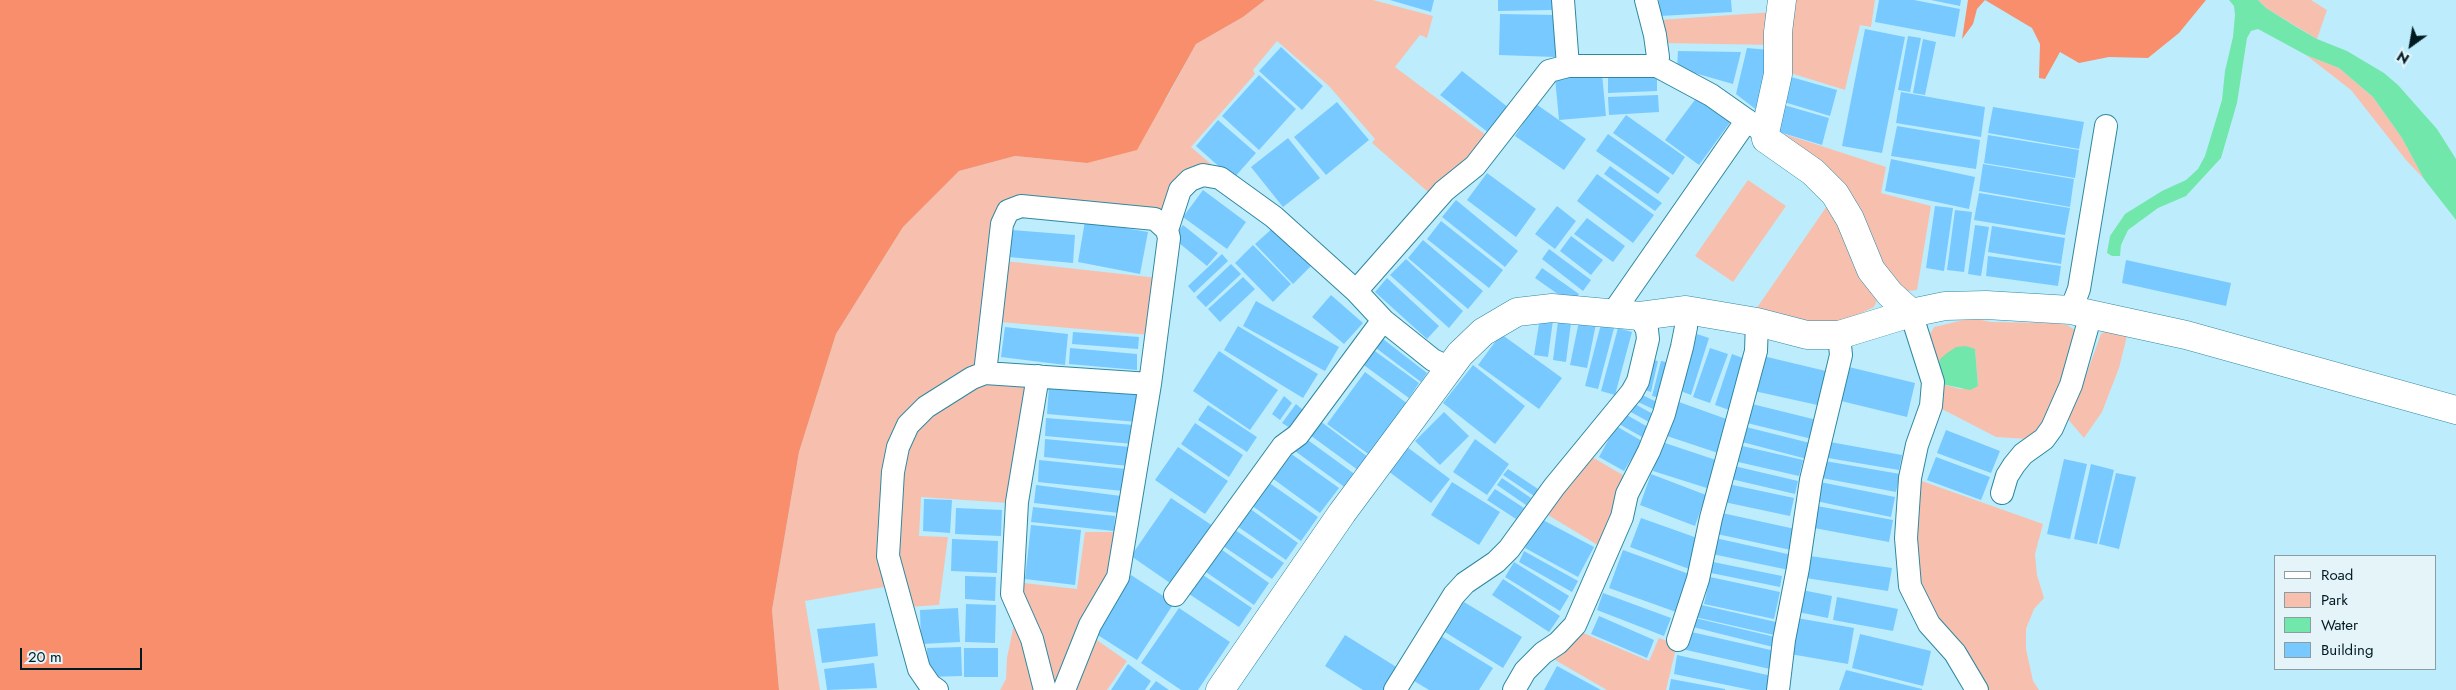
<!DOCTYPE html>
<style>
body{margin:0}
#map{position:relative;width:2456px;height:690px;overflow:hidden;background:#bdedfc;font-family:Jost,sans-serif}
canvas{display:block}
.legend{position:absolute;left:2274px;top:555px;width:162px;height:115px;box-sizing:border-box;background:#e4f4f9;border:1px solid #899da3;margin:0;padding:6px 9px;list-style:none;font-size:15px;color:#001a21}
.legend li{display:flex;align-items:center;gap:10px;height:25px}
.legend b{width:25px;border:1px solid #899da3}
.north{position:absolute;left:2386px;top:20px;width:50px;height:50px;-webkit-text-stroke:4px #e4f4f9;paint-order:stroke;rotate:212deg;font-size:14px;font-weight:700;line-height:20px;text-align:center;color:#001a21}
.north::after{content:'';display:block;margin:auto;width:18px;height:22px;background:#001a21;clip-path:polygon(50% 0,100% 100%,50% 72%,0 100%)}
.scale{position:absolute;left:20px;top:648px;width:122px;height:22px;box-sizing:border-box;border:2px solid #001a21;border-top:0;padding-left:6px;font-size:15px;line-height:18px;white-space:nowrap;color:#001a21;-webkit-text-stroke:4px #e4f4f9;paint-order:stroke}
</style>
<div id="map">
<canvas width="2456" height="690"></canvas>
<ul class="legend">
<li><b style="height:6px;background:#fff"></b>Road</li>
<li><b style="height:14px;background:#f7c0ae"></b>Park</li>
<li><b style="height:14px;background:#71e7ab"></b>Water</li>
<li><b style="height:14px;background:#78c9ff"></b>Building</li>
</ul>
<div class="north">N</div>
<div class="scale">20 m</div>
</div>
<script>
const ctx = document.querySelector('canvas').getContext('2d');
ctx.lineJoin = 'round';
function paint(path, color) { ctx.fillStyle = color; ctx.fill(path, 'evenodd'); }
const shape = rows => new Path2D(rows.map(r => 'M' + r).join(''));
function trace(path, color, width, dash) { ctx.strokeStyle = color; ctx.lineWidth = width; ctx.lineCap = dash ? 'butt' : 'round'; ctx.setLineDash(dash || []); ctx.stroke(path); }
const green = shape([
 [1265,0,1373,0,1433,16,1427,38,1420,35,1395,67,1490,138,1428,192,1372,143,1375,139,1329,86,1277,41,1253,70,1255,74,1191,147,1232,182,1200,170,1166,213,1011,204,980,360,905,421,881,569,884,587,805,601,820,690,779,690,772,610,799,452,836,334,903,227,959,171,1015,156,1087,163,1166,99,1196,44,1243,17],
 [1788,0,1875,0,1871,27,1860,25,1845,90,1787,72],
 [2258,0,2311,0,2327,10,2317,39,2266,8],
 [1774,12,1771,45,1663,43,1659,20],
 [2306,55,2339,68,2373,97,2402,138,2424,179,2406,160,2351,90],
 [1772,130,1886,167,1881,193,1931,206,1917,290,1908,291,1899,287],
 [1748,180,1786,206,1733,282,1695,256],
 [1829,203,1878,298,1874,307,1840,323,1807,322,1754,312],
 [1005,261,1158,278,1150,335,1000,322],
 [1972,318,1991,322,2054,323,2067,325,2075,330,2070,364,2044,426,2027,439,1996,437,1940,408,1944,395,1942,384,1960,389,1978,386,1975,350,1966,346,1938,369,1930,334,1934,327],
 [2107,330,2127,336,2119,368,2102,412,2084,438,2066,417,2076,403,2101,334],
 [987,379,1027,386,1008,503,921,497,919,536,948,537,939,605,908,607,893,535,893,514,912,429],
 [1592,457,1628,478,1601,547,1543,512,1570,486],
 [1916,479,2043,524,2035,554,2037,575,2044,598,2034,609,2026,629,2026,649,2033,681,2039,690,1986,690,1936,620,1918,585],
 [1085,532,1119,532,1118,557,1069,664,1050,690,1024,598,1024,583,1077,589],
 [1014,624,1040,690,1000,690,1006,679,1007,658],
 [1581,632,1649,661,1659,638,1673,643,1676,648,1666,690,1607,690,1555,660,1567,650],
 [1091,636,1127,661,1107,690,1071,690]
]);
const forest = shape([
 [0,0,1265,0,1243,17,1196,44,1137,150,1087,163,1015,156,959,171,903,227,836,334,799,452,772,610,779,690,0,690],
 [1968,0,2206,0,2179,33,2148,58,2109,57,2079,63,2060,52,2045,79,2039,78,2040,44,2032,28,1985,0,1977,9,1973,24,1962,39]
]);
const water = shape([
 [2229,0,2258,0,2266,8,2298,28,2317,39,2347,51,2384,73,2398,85,2437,129,2456,159,2456,220,2424,179,2402,138,2373,97,2339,68,2306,55,2258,29,2251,31,2247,38,2237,103,2221,158,2186,196,2158,208,2128,230,2121,245,2120,256,2112,256,2107,253,2110,236,2125,214,2162,191,2186,180,2198,169,2205,156,2222,100,2225,71,2233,37,2235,15,2234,6],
 [1966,346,1975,349,1978,386,1970,390,1942,384,1938,369,1940,359,1947,353,1956,347]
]);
const building = shape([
 [1390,0,1434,0,1431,12],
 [1498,0,1552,0,1552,10,1498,11],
 [1659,0,1731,0,1732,12,1660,16],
 [1879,0,1914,0,1960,9,1955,37,1875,22],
 [1931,0,1961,0,1960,6],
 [1500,14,1556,15,1555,57,1499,55],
 [1865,29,1905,37,1882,153,1842,146],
 [1908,36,1921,38,1910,92,1898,90],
 [1923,39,1936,42,1925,95,1913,93],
 [1281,47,1323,86,1302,110,1259,71],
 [1747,48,1769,50,1758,111,1736,94],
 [1678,51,1741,52,1733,84,1677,68],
 [1462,71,1509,108,1489,133,1440,95],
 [1602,74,1606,116,1559,120,1555,78],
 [1657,74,1657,91,1608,93,1608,77],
 [1259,75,1296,109,1259,150,1222,116],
 [1791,77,1837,90,1830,116,1784,102],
 [1901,92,1985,107,1981,137,1896,123],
 [1658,95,1659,112,1609,115,1608,97],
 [1697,97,1731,121,1699,165,1665,140],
 [1337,102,1369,140,1326,175,1294,137],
 [1536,104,1586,139,1564,170,1515,136],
 [1784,105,1829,118,1822,145,1776,131],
 [1993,107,2084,122,2079,149,1988,133],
 [1626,115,1685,157,1673,175,1613,133],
 [1218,120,1256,153,1233,179,1196,146],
 [1897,126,1980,140,1976,169,1891,156],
 [1608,134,1670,178,1658,194,1596,151],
 [1988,135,2079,150,2075,178,1984,163],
 [1288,138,1320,178,1283,207,1251,167],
 [1891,159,1975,177,1969,209,1885,191],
 [1983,164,2074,179,2070,207,1979,191],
 [1610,166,1662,203,1655,211,1604,174],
 [1487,173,1536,209,1516,237,1467,200],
 [1597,174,1654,215,1633,243,1577,201],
 [1203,190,1246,222,1227,249,1183,217],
 [1979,193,2070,208,2065,235,1974,220],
 [1456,200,1518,251,1505,267,1442,217],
 [1557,206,1576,221,1555,249,1535,234],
 [1935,206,1953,208,1944,271,1926,268],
 [1955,210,1972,212,1964,272,1947,270],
 [1587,218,1625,246,1613,262,1574,234],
 [1085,221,1148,232,1140,274,1078,262],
 [1441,221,1503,270,1489,288,1427,239],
 [1183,225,1218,253,1207,266,1173,238],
 [1975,225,1989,227,1981,276,1968,274],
 [1992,226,2065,238,2061,264,1988,252],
 [1274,227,1311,266,1293,284,1255,244],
 [1012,230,1075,235,1073,263,1009,257],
 [1571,236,1603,260,1591,275,1560,251],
 [1423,240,1483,291,1468,309,1408,258],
 [1253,245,1291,284,1273,302,1235,263],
 [1549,249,1591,280,1583,291,1542,259],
 [1222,254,1228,261,1194,293,1188,286],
 [1988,256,2061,266,2058,286,1986,276],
 [1406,259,1463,311,1449,328,1390,275],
 [2126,260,2231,283,2226,306,2122,283],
 [1231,264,1241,274,1206,307,1196,297],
 [1542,268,1579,294,1572,304,1535,278],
 [1243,277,1255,289,1220,322,1208,309],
 [1387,278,1439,326,1427,339,1375,292],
 [1331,295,1363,323,1344,344,1312,317],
 [1256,301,1339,347,1325,371,1243,326],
 [1540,318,1553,320,1548,357,1534,355],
 [1558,321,1571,323,1566,362,1553,360],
 [1579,321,1596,324,1587,368,1570,365],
 [1601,324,1614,328,1598,389,1585,386],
 [1238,326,1318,374,1303,398,1224,350],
 [1005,327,1068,334,1065,365,1001,357],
 [1618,328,1632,332,1615,395,1601,391],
 [1073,332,1139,337,1138,349,1072,344],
 [1501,334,1562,378,1539,409,1478,365],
 [1697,334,1709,338,1691,395,1678,390],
 [1383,339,1427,373,1421,382,1376,348],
 [1070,348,1137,354,1137,370,1069,364],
 [1710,348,1728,354,1710,403,1693,397],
 [1372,349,1419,383,1409,398,1361,363],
 [1219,351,1278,390,1250,430,1193,391],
 [1732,354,1748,360,1732,411,1715,405],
 [1763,356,1830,372,1822,406,1754,391],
 [1652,360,1658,361,1651,392,1645,390],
 [1661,361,1670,363,1661,398,1652,396],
 [1473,365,1525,406,1495,444,1443,403],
 [1849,367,1915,383,1907,417,1841,401],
 [1365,372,1408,404,1371,456,1327,424],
 [1049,386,1139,393,1137,422,1047,414],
 [1640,394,1659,403,1655,410,1636,401],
 [1284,396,1292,403,1280,420,1272,414],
 [1679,402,1732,421,1721,454,1667,436],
 [1633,403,1653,414,1649,422,1629,411],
 [1296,404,1303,410,1290,428,1282,423],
 [1752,404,1817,420,1812,439,1747,423],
 [1208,405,1257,437,1247,452,1198,420],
 [1444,412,1469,436,1440,465,1415,441],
 [1625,414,1648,427,1642,437,1619,424],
 [1046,418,1134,425,1133,444,1045,436],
 [1320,421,1372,460,1362,473,1310,435],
 [1195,423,1243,455,1229,477,1181,444],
 [1616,426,1642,441,1624,471,1599,457],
 [1746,427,1810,443,1807,459,1742,442],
 [1946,430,2000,451,1991,473,1937,453],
 [1305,438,1360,478,1350,491,1295,451],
 [1045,439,1130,447,1128,466,1044,457],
 [1475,439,1509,464,1487,495,1453,472],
 [1662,442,1719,461,1710,489,1653,471],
 [1830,442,1902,455,1899,470,1828,458],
 [1403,444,1450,479,1431,503,1384,468],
 [1738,445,1803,460,1799,476,1734,461],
 [1178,447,1228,481,1205,514,1155,480],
 [1290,453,1339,488,1320,513,1272,478],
 [1936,457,1990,477,1981,500,1927,480],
 [2064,459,2087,464,2070,539,2047,534],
 [1039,460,1126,469,1123,491,1038,482],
 [1825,461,1900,474,1896,492,1822,478],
 [2091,464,2114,470,2097,544,2074,539],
 [1734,466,1798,481,1795,494,1731,479],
 [1508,469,1538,489,1534,496,1503,475],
 [2116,473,2136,477,2119,549,2099,544],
 [1651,474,1706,495,1695,526,1640,505],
 [1502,478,1531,498,1526,505,1497,485],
 [1268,482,1318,517,1301,541,1251,505],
 [1452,482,1500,512,1479,545,1431,515],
 [1820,482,1895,497,1891,517,1816,501],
 [1728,484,1794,498,1790,516,1724,502],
 [1036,485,1121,496,1119,513,1034,503],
 [1495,489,1524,508,1516,519,1487,500],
 [1171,498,1213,526,1173,585,1131,556],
 [924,499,952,500,950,533,923,531],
 [1817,506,1893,520,1889,542,1814,528],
 [1033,507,1115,516,1114,531,1031,522],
 [956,508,1002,510,1001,536,955,534],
 [1249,508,1298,543,1286,560,1237,526],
 [1722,513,1795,529,1791,550,1717,534],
 [1641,518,1700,539,1689,569,1630,547],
 [1541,519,1594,547,1578,577,1525,548],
 [1031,525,1081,530,1075,585,1025,579],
 [1235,530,1284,563,1272,579,1223,546],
 [1715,538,1792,555,1789,570,1712,554],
 [952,539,998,541,997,573,951,571],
 [1218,547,1269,583,1254,605,1203,570],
 [1623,550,1689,574,1676,612,1609,588],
 [1524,551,1578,581,1572,592,1519,562],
 [1810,556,1892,568,1888,591,1806,578],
 [1514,562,1569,596,1560,611,1505,577],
 [1713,562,1782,576,1780,587,1711,573],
 [1200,573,1252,608,1239,627,1186,592],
 [1131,575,1174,603,1137,660,1093,632],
 [965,576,996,577,995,601,965,599],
 [1710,577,1780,592,1774,619,1704,604],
 [1503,579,1560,616,1549,632,1492,595],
 [1802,590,1832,596,1828,618,1798,612],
 [1603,593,1671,618,1664,636,1597,610],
 [1837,597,1898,609,1893,631,1833,620],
 [1464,602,1522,637,1503,668,1445,632],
 [966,604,996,605,995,643,965,642],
 [1697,604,1776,622,1774,635,1695,617],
 [958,608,960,642,921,644,920,610],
 [1179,608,1230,642,1198,690,1181,690,1141,663],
 [1599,616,1654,640,1647,658,1591,634],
 [1691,617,1775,637,1773,647,1689,626],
 [1797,618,1854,628,1848,664,1790,654],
 [875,623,878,656,822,663,817,629],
 [1687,631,1775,651,1770,669,1682,649],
 [1860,634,1931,651,1923,686,1852,668],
 [1345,635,1398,668,1384,690,1363,690,1325,666],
 [1441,636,1493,668,1479,690,1429,690,1414,681],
 [961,647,962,676,928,677,927,648],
 [964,648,998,648,998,677,964,677],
 [1677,655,1772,676,1769,690,1751,690,1674,674],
 [874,663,877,688,827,690,824,669],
 [1128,664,1151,681,1145,690,1111,690],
 [1557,666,1601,690,1544,690],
 [1846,670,1922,689,1922,690,1839,690],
 [1671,679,1725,689,1725,690,1669,690],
 [1156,681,1169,690,1149,690]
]);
const lane = shape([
 [1563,0,1568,66],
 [1646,0,1655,35,1658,57,1657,66],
 [1167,230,1180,190,1190,180,1203,175,1220,178,1274,217,1356,291,1383,320,1433,360,1450,368],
 [1356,291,1444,191,1475,166,1549,71,1568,66,1657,66,1711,95,1765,133],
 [2071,310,2079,289,2106,126],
 [1911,313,1933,382,1931,406,1917,445,1910,478,1906,538,1910,586,1929,624,1955,653,1977,690],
 [1612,314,1747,120],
 [985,373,1002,224,1008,211,1021,206,1155,219,1167,230,1169,238,1150,384],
 [1038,376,1017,502,1012,594,1032,639,1045,690],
 [2002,493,2007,476,2014,465,2023,454,2044,439,2052,428,2071,385,2091,314],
 [1175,595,1283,446,1298,435,1383,320],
 [1678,640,1698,579,1711,518,1756,351,1757,322],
 [937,690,930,685,919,669,888,556,893,472,898,447,908,425,926,407,972,378,985,373,1150,384,1118,577,1090,625,1064,690],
 [1395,690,1454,595,1465,583,1496,562,1509,549,1554,487,1632,392,1638,381,1648,339,1647,330,1640,316],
 [1514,690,1525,671,1543,653,1558,643,1575,625,1622,517,1627,494,1649,451,1664,414,1682,347,1686,327,1686,310],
 [1778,690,1784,640,1798,568,1811,480,1841,355,1839,335]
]);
const street = shape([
 [1782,0,1778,32,1778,74,1765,133,1766,139,1813,172,1835,194,1850,219,1871,270,1890,294,1911,313],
 [1220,690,1342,513,1460,354,1483,332,1517,312,1552,308,1640,316,1686,310,1757,322,1807,335,1839,335,1911,313,1945,306,1986,305,2071,310,2186,335,2456,410]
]);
paint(green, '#f7c0ae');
paint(forest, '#f88e6b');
paint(water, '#71e7ab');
paint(building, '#78c9ff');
trace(lane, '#2f88a0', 24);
trace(street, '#2f88a0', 29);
trace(lane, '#fff', 22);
trace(street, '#fff', 28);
</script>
